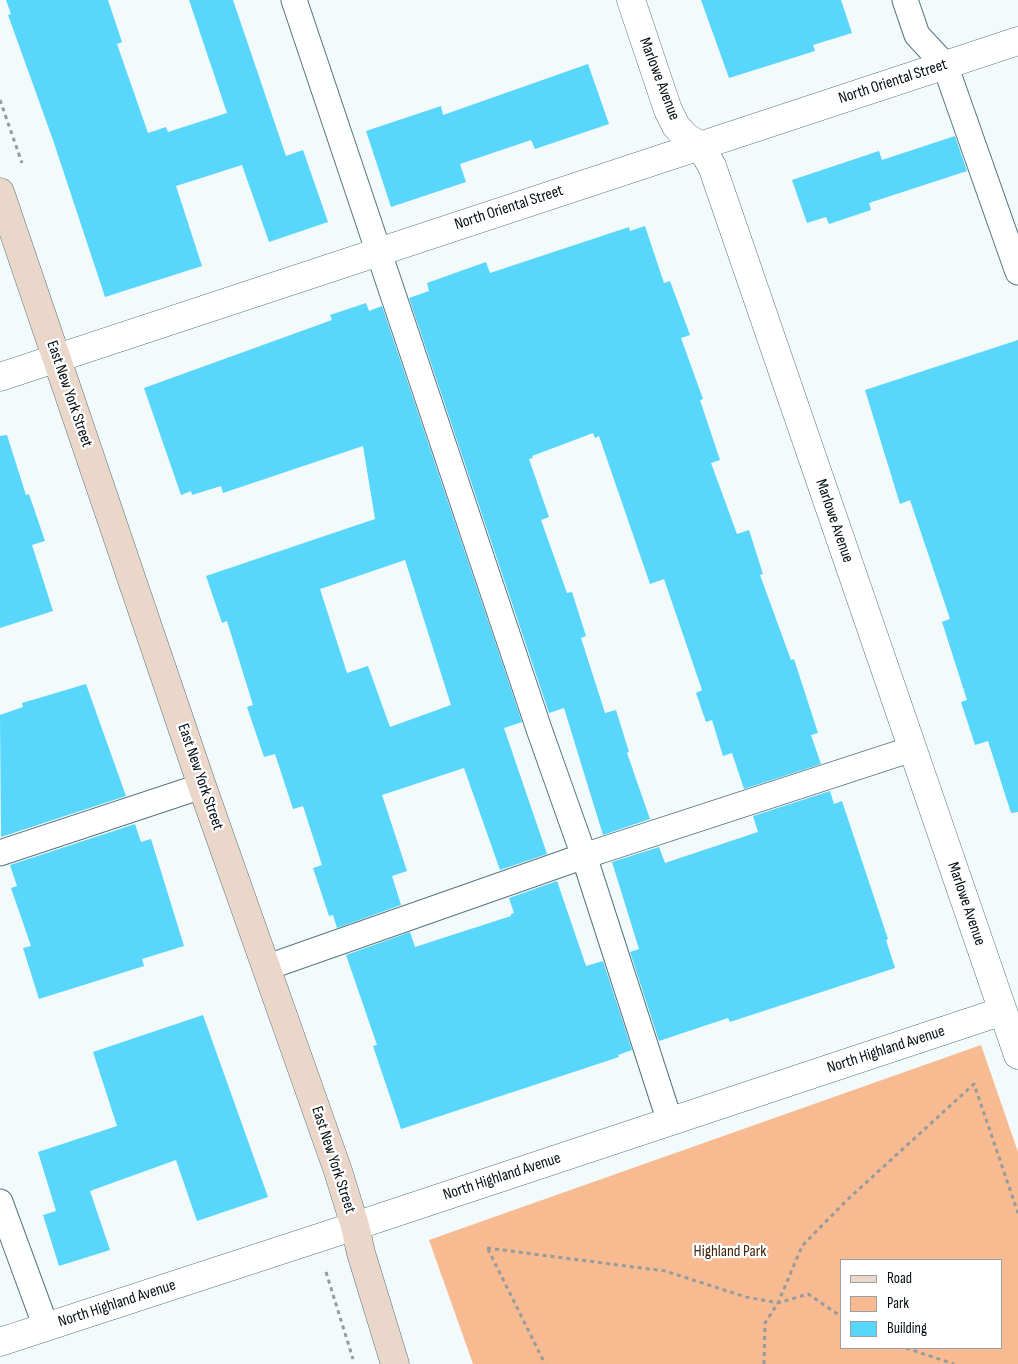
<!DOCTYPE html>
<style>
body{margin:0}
#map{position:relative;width:1018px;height:1364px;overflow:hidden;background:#f3fafc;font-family:"Sofia Sans Condensed",sans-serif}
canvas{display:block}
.legend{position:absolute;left:840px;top:1259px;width:162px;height:90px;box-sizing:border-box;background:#fff;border:1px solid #9b9fa0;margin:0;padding:6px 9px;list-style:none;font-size:15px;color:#040e12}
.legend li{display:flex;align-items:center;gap:10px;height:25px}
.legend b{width:25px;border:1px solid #9b9fa0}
</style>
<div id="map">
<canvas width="1018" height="1364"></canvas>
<ul class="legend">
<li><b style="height:6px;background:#ebd7c9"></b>Road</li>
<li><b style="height:14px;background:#f8ba91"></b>Park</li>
<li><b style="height:14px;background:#58d6fc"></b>Building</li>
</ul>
</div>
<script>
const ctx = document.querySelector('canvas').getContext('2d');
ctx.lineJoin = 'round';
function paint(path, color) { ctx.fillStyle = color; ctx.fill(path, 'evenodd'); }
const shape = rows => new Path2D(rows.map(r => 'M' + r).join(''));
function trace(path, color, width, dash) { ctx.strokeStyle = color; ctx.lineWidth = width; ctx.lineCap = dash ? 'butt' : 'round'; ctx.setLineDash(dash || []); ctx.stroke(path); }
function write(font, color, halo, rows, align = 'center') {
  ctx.font = font + ' "Sofia Sans Condensed",sans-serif'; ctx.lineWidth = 4.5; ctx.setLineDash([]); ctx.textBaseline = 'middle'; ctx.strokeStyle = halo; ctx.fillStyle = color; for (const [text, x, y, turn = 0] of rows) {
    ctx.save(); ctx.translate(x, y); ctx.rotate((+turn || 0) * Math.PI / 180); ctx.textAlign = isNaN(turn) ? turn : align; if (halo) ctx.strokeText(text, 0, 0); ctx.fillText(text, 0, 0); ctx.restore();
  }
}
const green = shape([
 [981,1045,1018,1152,1018,1364,473,1364,429,1240],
 [1002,1260,1002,1348,842,1348,842,1260]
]);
const building = shape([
 [6,0,108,0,122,42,117,44,148,133,166,127,168,132,227,113,189,0,233,0,286,156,303,150,328,222,269,242,242,165,176,186,202,266,105,297,53,140,8,15,11,14],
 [701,0,841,0,852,33,813,45,815,51,729,78],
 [588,64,609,124,535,149,531,140,460,164,466,182,391,207,366,131,441,106,443,115],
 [955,136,967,171,869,203,871,210,829,224,826,217,807,223,792,180,879,151,882,160],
 [645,226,664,283,670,281,690,335,681,338,703,399,700,400,720,460,711,463,737,534,749,530,763,574,760,575,791,660,794,659,818,733,811,735,821,764,744,789,732,753,723,756,712,720,706,722,696,693,702,690,664,579,650,584,599,436,595,438,593,433,532,456,533,458,529,459,549,517,541,520,567,593,572,592,586,636,581,638,605,713,616,710,629,752,627,753,650,819,603,835,564,708,549,713,409,298,429,291,427,283,486,262,490,273,629,227,630,231],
 [366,303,369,311,382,306,522,722,504,728,547,854,500,870,464,768,382,795,407,871,392,876,401,905,337,928,333,915,329,916,313,868,322,865,303,806,293,809,275,754,264,757,247,707,253,705,227,621,222,623,206,576,375,519,363,446,223,493,221,486,192,495,191,491,181,495,144,388,332,320,330,315],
 [405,560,451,705,390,727,368,666,347,673,320,589],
 [1018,340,1018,812,1011,813,988,741,975,745,961,702,967,700,942,622,950,619,910,500,900,504,865,390],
 [7,435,26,495,29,494,45,541,32,545,53,611,0,628,0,436],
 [86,684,126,796,1,837,0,715,23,707,22,703],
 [830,791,834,804,842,801,888,939,886,940,895,968,730,1022,728,1018,659,1041,630,952,639,949,612,862,659,847,665,863,758,832,753,816],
 [135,824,141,842,151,839,184,946,142,959,144,966,39,999,23,948,31,946,11,888,17,886,10,865],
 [557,881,586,966,603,961,632,1050,618,1055,619,1057,401,1129,373,1046,377,1045,346,955,410,932,415,947,511,916,511,914,514,913,509,898],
 [203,1015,268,1197,197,1221,176,1160,90,1191,110,1250,59,1266,43,1215,56,1211,38,1152,117,1126,93,1052]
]);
const path = shape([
 [0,100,22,163],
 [487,1248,665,1271,746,1297,778,1303,808,1294,842,1317],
 [488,1249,545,1364],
 [326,1272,353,1359],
 [906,1348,954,1364],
 [764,1364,765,1323,778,1303,802,1246,847,1200,974,1084,1018,1213]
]);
const service = shape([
 [294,0,540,732,584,856,670,1122],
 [905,0,917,35,945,65,1018,272],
 [0,853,202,786],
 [268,967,584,856,912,749],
 [0,1202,46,1327]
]);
const minor = shape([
 [631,0,668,110,676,126,686,137,699,145,712,166,1018,1055],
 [355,1226,1003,1011]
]);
const tertiary = shape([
 [0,377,1018,41],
 [0,1342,355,1226]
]);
const secondary = shape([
 [0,192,202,786,338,1171,355,1226,361,1253,395,1364]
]);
const streetNames = [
 ["Marlowe Avenue",659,79,69],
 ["North Oriental Street",893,82,-18],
 ["North Oriental Street",509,208,-18],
 ["East New York Street",69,394,71],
 ["Marlowe Avenue",834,521,71],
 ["East New York Street",200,777,71],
 ["Marlowe Avenue",966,904,71],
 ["North Highland Avenue",886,1050,-18],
 ["East New York Street",333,1160,72],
 ["North Highland Avenue",502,1177,-18],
 ["North Highland Avenue",117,1304,-18]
];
const parkNames = [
 ["Highland Park",730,1252]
];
paint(green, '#f8ba91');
paint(building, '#58d6fc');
trace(service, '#55757f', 27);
trace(minor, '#55757f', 29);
trace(tertiary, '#55757f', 29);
trace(secondary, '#55757f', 29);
trace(path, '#949c9f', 3, [4, 4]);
trace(service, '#fff', 25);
trace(minor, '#fff', 28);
trace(tertiary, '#fff', 28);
trace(secondary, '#ebd7c9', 28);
write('16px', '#040e12', '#fff', streetNames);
write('16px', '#412209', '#fff', parkNames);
</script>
